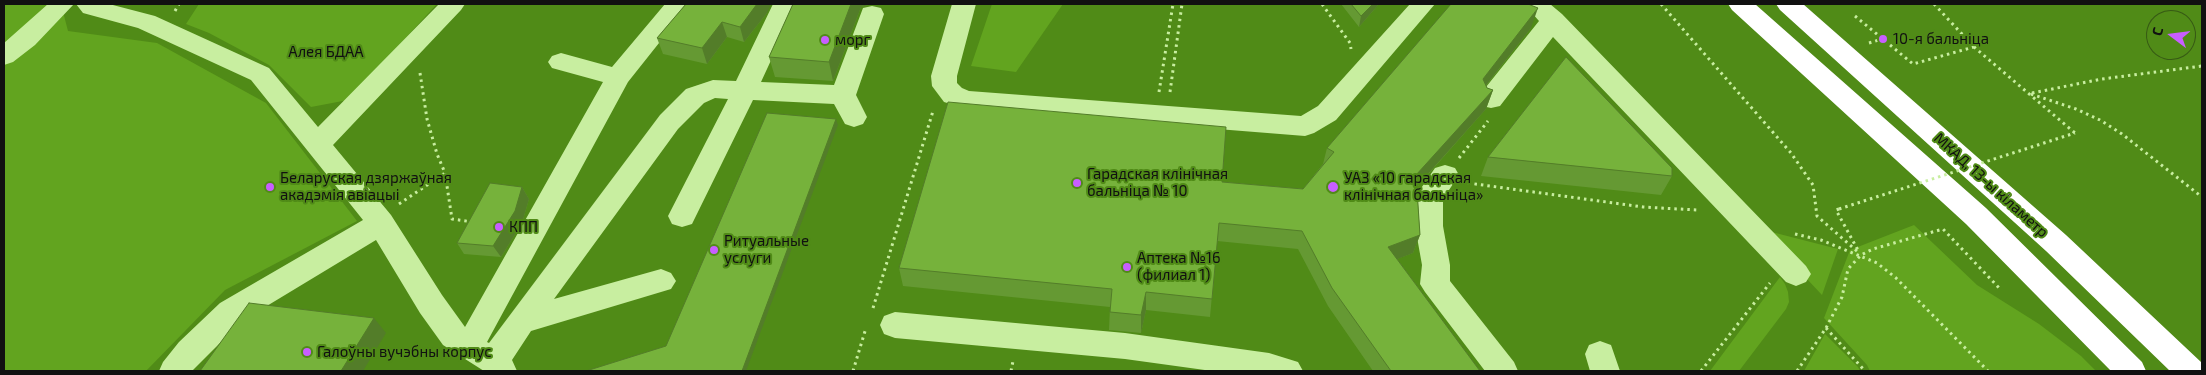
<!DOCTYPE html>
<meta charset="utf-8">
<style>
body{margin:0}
#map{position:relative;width:2206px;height:375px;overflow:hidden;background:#508b17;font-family:"Exo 2",sans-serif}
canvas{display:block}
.frame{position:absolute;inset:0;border:5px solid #111;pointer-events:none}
.north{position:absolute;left:2146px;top:10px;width:50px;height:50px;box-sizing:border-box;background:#508b17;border:1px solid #375a15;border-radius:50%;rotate:285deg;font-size:14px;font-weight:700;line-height:20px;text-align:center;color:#111}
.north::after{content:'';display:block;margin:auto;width:18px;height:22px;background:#c85eff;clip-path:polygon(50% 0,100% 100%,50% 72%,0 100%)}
</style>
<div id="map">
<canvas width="2206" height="375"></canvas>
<div class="frame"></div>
<div class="north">С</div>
</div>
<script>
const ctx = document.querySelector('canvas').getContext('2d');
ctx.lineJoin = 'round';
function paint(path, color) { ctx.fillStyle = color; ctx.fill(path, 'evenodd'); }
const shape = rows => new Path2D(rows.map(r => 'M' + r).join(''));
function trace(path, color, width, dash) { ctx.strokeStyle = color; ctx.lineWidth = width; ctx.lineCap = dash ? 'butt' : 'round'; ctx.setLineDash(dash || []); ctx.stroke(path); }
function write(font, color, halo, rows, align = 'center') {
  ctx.font = font + ' "Exo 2",sans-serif'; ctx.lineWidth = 4; ctx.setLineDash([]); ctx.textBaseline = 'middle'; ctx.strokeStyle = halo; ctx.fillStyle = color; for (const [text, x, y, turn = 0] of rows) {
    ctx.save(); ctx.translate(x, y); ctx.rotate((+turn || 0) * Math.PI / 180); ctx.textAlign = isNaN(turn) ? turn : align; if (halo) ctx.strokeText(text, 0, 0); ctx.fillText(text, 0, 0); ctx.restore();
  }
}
const green = shape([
 [4,4,61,4,68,31,157,43,266,103,357,221,225,290,146,371,4,371],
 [199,4,437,4,348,100,311,107,269,65,209,33,186,24],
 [992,4,1063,4,1016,72,971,66],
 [1914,225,1977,285,2039,324,2081,356,2096,371,1870,371,1867,365,1824,318,1850,250],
 [1760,229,1838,249,1822,295],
 [1780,277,1785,284,1788,292,1789,302,1786,309,1739,371,1710,371],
 [1825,334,1858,367,1860,371,1804,371]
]);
const path = shape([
 [1322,4,1350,43,1351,49],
 [1661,4,1791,153,1813,185,1817,216,1859,253],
 [1934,4,1974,47,2075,133],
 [175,11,179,4],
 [1855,16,1913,64,1974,47],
 [1869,43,1882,39],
 [420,73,427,119,437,154,445,173,452,219,473,222],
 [1159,92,1173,4],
 [1170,92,1182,4],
 [2032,93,2102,79,2202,66],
 [2031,94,2076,109,2100,120,2122,134,2202,197],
 [1459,158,1488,121],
 [1468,183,1643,207,1697,210],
 [399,204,445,173],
 [1839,209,1836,210,1859,252],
 [1795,234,1821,240,1877,263,1896,278,1988,371],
 [873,308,933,111],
 [1826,328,1865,371],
 [853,371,866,328],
 [1011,371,1013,361],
 [1701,371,1770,283],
 [1797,371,1826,328,1842,297,1848,269,1861,255,1873,249,1943,229,2001,290]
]);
const minor = shape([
 [48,4,74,4,35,45,13,62,4,65,4,43,48,4],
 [76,4,109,4,155,16,269,68,318,127,439,4,465,4,461,10,333,145,391,215,442,295,465,327,603,82,552,68,548,62,552,56,561,53,612,67,665,4,690,4,628,82,487,342,489,343,660,115,686,89,713,80,736,81,773,4,797,4,761,82,834,85,863,8,872,6,881,8,884,14,856,95,867,117,863,124,854,127,845,124,834,104,753,100,692,224,682,227,672,224,668,216,728,99,715,98,704,103,678,129,554,299,661,269,671,273,676,281,671,289,531,331,512,360,517,371,484,371,443,345,420,313,376,240,242,321,192,371,159,371,163,362,179,342,220,303,363,220,251,80,138,28,83,13,76,4],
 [952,4,976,4,957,76,957,83,962,88,969,91,1301,116,1318,106,1410,4,1435,4,1336,120,1314,133,1305,136,967,109,944,102,932,86,931,76,952,4],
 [1524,4,1550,4,1562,14,1806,266,1811,274,1806,282,1796,286,1786,282,1553,37,1500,106,1491,108,1482,106,1478,99,1482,92,1539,21,1524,4],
 [1445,165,1455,168,1459,175,1443,199,1443,226,1450,265,1450,281,1514,362,1518,371,1485,371,1425,292,1420,284,1422,265,1415,226,1415,197,1435,168,1445,165],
 [895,312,1125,333,1269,353,1298,362,1303,371,1212,371,1125,359,895,338,884,334,880,325,884,316,895,312],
 [1600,341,1611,345,1620,371,1590,371,1585,354,1589,345,1600,341]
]);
const highway = shape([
 [1728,4,1755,4,1986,208,2142,362,2146,371,2111,371,1966,224,1732,10,1728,4],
 [1776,4,1803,4,2066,235,2201,362,2202,371,2170,371,2046,251,1780,10,1776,4]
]);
const pathBridge = shape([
 [1839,209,2075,133]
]);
const wall = shape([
 [686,4,767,13,744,42,727,37,707,64,663,54,657,38],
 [793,4,872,4,861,7,833,81,775,77,769,57],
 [1341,4,1379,4,1359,27],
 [1531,28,1486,86,1487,88,1493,90,1486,109,1417,187,1420,235,1413,253,1397,259,1480,371,1373,371,1328,306,1298,249,1217,241,1210,317,1146,310,1141,333,1109,330,1110,307,903,286,899,268,1222,182,1303,189,1323,164,1327,148],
 [1488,157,1672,176,1661,195,1481,176],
 [522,187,529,199,522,223,501,257,464,254,457,243]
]);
const shadedWall = shape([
 [757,4,771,4,767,13,744,42,740,27],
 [851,4,872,4,861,7,833,81,829,62],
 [1373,4,1379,4,1359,27,1361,16],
 [1538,8,1531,28,1476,98,1483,79],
 [722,22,727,37,707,64,702,48],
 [1493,90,1486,109,1410,194,1416,175],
 [836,119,838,125,746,371,742,371],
 [522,187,529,199,522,223,501,257,493,246],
 [1420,235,1413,253,1382,265,1388,247],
 [1146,292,1146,310,1141,333,1141,315],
 [374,318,386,333,363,371,341,371]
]);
const building = shape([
 [686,4,757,4,740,27,722,22,702,48,657,38,686,4],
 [793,4,851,4,829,62,769,57,793,4],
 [1351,4,1373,4,1361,16,1351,4],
 [1451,4,1528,4,1538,8,1483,79,1487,88,1493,90,1416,175,1420,235,1388,247,1480,371,1391,371,1332,288,1302,231,1219,223,1212,299,1146,292,1141,315,1110,312,1112,289,899,268,948,102,1226,127,1222,182,1303,189,1334,152,1327,148,1451,4],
 [1566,57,1672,168,1672,176,1488,157,1566,57],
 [767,113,836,119,742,371,586,371,666,346,767,113],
 [490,183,522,187,515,211,493,246,457,243,490,183],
 [249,303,374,318,341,371,200,371,249,303]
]);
const markers = [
 [1883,39,5,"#c85eff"],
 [825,40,5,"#c85eff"],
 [1077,183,5,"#c85eff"],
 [270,187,5,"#c85eff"],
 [1333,187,6,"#c85eff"],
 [499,227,5,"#c85eff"],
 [714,250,5,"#c85eff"],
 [1127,267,5,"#c85eff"],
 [307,352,5,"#c85eff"]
];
const poiNames = [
 ["10-я бальніца",1893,39],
 ["морг",835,40],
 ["Гарадская клінічная",1087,174],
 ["бальніца № 10",1087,191],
 ["Беларуская дзяржаўная",280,178],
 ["акадэмія авіацыі",280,195],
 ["УАЗ «10 гарадская",1344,178],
 ["клінічная бальніца»",1344,195],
 ["КПП",509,227],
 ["Ритуальные",724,241],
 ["услуги",724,258],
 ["Аптека №16",1137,258],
 ["(филиал 1)",1137,275],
 ["Галоўны вучэбны корпус",317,352]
];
const parkNames = [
 ["Алея БДАА",326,52]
];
const streetNames = [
 ["МКАД, 13-ы кіламетр",1991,185,42]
];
paint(green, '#62a41f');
trace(path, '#c8eea0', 3, [2.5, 4]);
paint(minor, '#c8eea0');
paint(highway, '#fff');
trace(pathBridge, '#c8eea0', 3, [2.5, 4]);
paint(wall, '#659933');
paint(shadedWall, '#537d29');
paint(building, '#76b23b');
trace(building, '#537d29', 1);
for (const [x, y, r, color] of markers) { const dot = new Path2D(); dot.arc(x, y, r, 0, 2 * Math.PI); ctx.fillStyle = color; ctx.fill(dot); trace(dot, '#508b17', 2); }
write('15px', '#111', '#508b17', poiNames, 'left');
write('15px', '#111', '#508b17', parkNames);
write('15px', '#111', '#508b17', streetNames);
</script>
